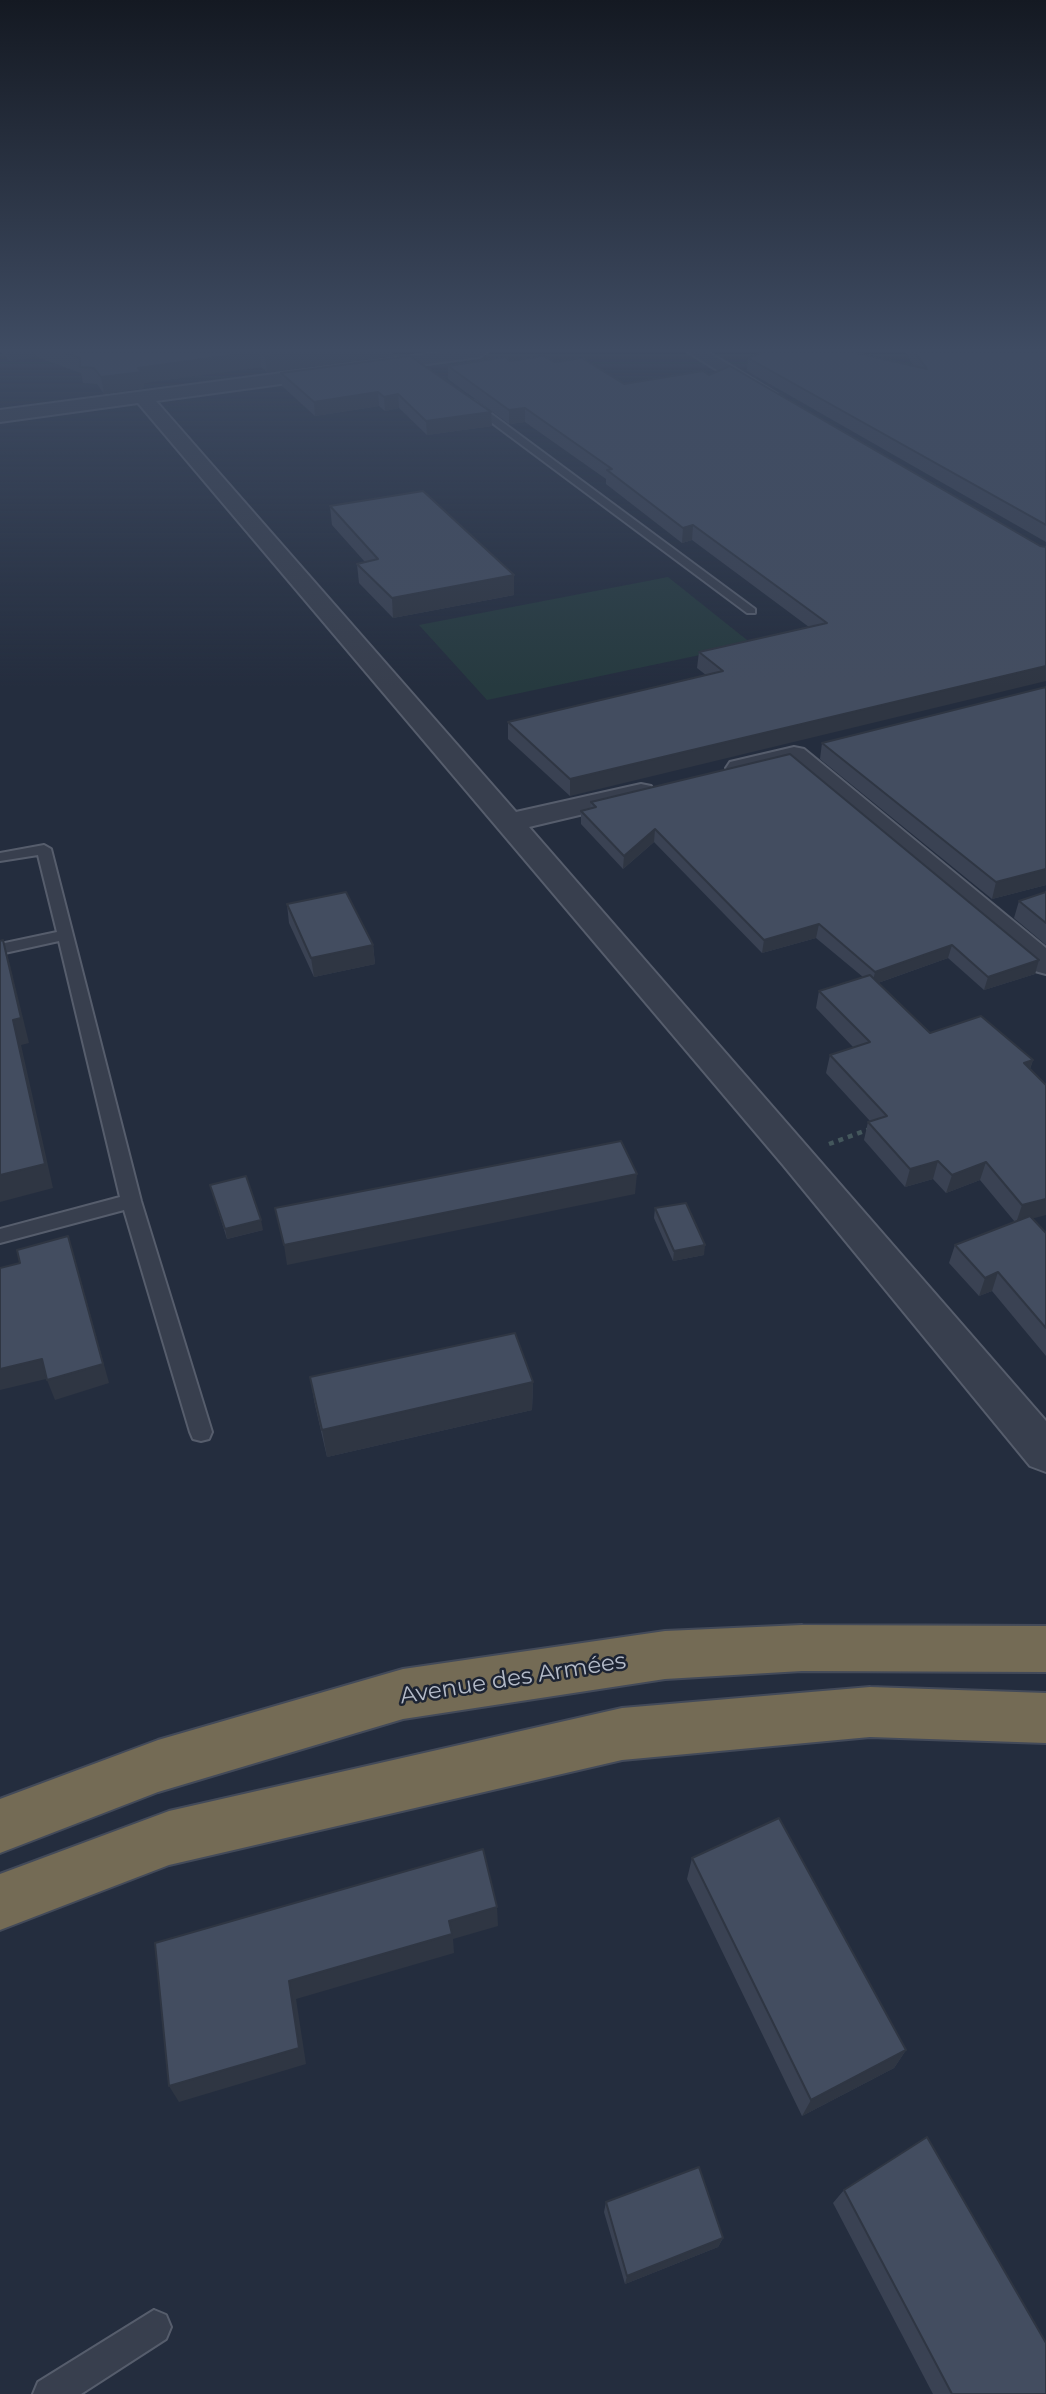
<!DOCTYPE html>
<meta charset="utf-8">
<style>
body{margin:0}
canvas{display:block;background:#242d3e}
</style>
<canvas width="1046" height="2394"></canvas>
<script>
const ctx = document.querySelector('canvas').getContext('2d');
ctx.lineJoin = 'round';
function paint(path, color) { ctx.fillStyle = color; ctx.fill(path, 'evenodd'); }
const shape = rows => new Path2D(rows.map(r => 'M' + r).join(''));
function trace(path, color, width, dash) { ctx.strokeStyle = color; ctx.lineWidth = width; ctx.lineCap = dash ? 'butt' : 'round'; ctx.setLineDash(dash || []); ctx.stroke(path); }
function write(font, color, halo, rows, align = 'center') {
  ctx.font = font + ' Montserrat,sans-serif'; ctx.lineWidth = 5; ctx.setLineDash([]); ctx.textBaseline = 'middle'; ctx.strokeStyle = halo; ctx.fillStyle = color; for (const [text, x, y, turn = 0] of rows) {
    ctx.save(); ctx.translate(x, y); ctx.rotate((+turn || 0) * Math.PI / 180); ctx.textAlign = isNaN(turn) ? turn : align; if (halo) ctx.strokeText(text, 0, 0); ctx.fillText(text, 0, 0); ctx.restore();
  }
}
const green = shape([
 [668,577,752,644,487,700,419,625]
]);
const path = shape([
 [829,1144,870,1129]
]);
const lane = shape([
 [468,401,474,401,755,609,755,613,747,613,468,405,468,401],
 [44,845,51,849,141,1201,212,1432,209,1439,201,1441,193,1439,190,1432,124,1210,0,1243,0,1229,120,1197,59,941,0,954,0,944,57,932,38,855,0,861,0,853,44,845],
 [154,2310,166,2315,171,2327,166,2339,81,2394,33,2394,38,2382,154,2310]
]);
const street = shape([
 [442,352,487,352,479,357,156,401,516,812,641,784,651,786,655,792,651,798,529,827,1046,1421,1046,1472,1030,1466,783,1165,138,403,0,422,0,410,442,352],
 [688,352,708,352,777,394,774,398,762,398,688,352],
 [794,747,804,749,1046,948,1046,974,1035,971,789,764,740,776,730,774,726,768,730,762,794,747]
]);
const highway = shape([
 [802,1625,1046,1626,1046,1672,802,1671,665,1679,403,1719,158,1792,0,1853,0,1799,158,1740,403,1669,665,1631,802,1625],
 [870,1687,1046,1693,1046,1743,870,1737,622,1760,169,1865,0,1930,0,1874,169,1811,622,1708,870,1687]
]);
const wall = shape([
 [1,352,393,352,394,356,267,372,261,367,244,369,144,383,144,388,104,394,97,384,83,383,81,373,37,357,10,361],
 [905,352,1046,352,1046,542,747,371,748,358,914,366],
 [510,361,555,362,624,384,1040,546,570,796,508,739,508,722,706,675,697,668,699,652,809,627,692,540,682,543,606,484,606,479,525,422,509,424,448,379,448,366],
 [281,373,491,412,492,426,427,435,399,408,385,411,379,406,315,416,282,386],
 [330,506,514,595,393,618,359,583,357,564,365,562,332,525],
 [822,743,1046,885,992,899,820,759],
 [591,802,1039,960,1035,974,984,990,948,958,878,983,930,1033,1033,1060,1030,1069,1032,1219,1046,1233,1046,1356,992,1291,979,1296,949,1263,955,1245,1015,1222,980,1180,946,1193,933,1179,905,1187,864,1140,868,1122,870,1121,826,1073,830,1055,853,1047,816,1008,819,991,863,977,816,938,762,953,654,842,623,869,581,824,581,811,590,809],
 [1046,892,1046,945,1014,918,1019,901],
 [287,904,373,945,375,964,314,977,289,923],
 [210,1185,263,1230,227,1239],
 [655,1208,704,1255,673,1261,654,1218],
 [310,1377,533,1382,532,1410,327,1457,315,1405],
 [692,1858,906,2050,894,2068,802,2116,687,1879],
 [844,2190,1046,2394,933,2394,833,2203],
 [606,2202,723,2238,718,2247,625,2284,604,2212]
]);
const shadedWall = shape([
 [8,352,35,352,37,357,10,361],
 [254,352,260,352,261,367,144,383,144,388,104,394,101,377,138,368],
 [301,352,393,352,394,356,267,372,265,356],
 [378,392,379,406,315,416,314,402],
 [398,394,399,408,385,411,384,397],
 [525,408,525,422,509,424,509,410],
 [491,412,492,426,427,435,426,421],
 [693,525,692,540,682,543,683,528],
 [514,575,514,595,393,618,392,598],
 [1046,666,1046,681,570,796,570,779],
 [655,829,654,842,623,869,624,856],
 [1046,869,1046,885,992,899,996,882],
 [819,924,816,938,762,953,764,940],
 [3,940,10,965,29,1043,21,1045,53,1188,0,1202,0,1175,13,1020],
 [373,945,375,964,314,977,311,958],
 [952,945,948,958,872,985,875,972],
 [1039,960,1035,974,984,990,988,977],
 [1033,1060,1027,1078,1024,1063],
 [938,1161,933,1179,905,1187,910,1169],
 [986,1162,980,1180,946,1193,952,1175],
 [637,1174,635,1194,287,1265,284,1245],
 [1046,1199,1046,1215,1016,1223,1022,1205],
 [261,1220,263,1230,227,1239,225,1229],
 [68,1236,74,1255,109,1383,55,1400,47,1380],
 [705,1245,704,1255,673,1261,674,1251],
 [998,1272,992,1291,979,1296,985,1278],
 [42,1359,50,1378,0,1390,0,1369],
 [533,1382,532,1410,327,1457,322,1430],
 [497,1907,498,1926,453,1939,454,1953,296,1999,306,2064,179,2102,169,2086,289,1981,449,1921],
 [906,2050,894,2068,802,2116,811,2100],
 [723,2238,718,2247,625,2284,627,2276]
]);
const building = shape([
 [63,352,254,352,138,368,142,372,101,377,94,368,80,367,80,358,63,352],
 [260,352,301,352,265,356,260,352],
 [764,352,852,352,927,369,915,352,1046,352,1046,525,748,358,764,352],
 [410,356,491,412,426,421,398,394,384,397,378,392,314,402,281,373,410,356],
 [543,356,555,362,582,358,624,384,703,371,709,375,730,366,1040,546,1046,547,1046,666,570,779,508,722,723,671,699,652,827,623,693,525,683,528,607,470,612,469,525,408,509,410,448,366,505,357,510,361,543,356],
 [423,491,514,575,392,598,357,564,378,559,330,506,423,491],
 [1046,687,1046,869,996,882,822,743,1046,687],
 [790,754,1039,960,988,977,952,945,875,972,819,924,764,940,655,829,624,856,581,811,596,807,591,802,790,754],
 [346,892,373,945,311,958,287,904,346,892],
 [1046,892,1046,923,1019,901,1046,892],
 [3,940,21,1018,13,1020,45,1164,0,1175,0,941,3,940],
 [870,975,930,1033,981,1016,1033,1060,1024,1063,1046,1085,1046,1199,1022,1205,986,1162,952,1175,938,1161,910,1169,868,1122,887,1116,830,1055,870,1042,819,991,870,975],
 [621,1141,637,1174,284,1245,275,1208,621,1141],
 [246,1176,261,1220,225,1229,210,1185,246,1176],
 [686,1203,705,1245,674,1251,655,1208,686,1203],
 [1030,1216,1046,1233,1046,1328,998,1272,985,1278,955,1245,1030,1216],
 [68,1236,103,1364,47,1380,42,1359,0,1369,0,1268,20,1263,17,1250,68,1236],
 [515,1333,533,1382,322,1430,310,1377,515,1333],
 [779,1818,906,2050,811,2100,692,1858,779,1818],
 [483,1849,497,1907,449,1921,452,1934,289,1981,299,2048,169,2086,155,1943,483,1849],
 [927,2137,1046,2343,1046,2394,952,2394,844,2190,927,2137],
 [699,2167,723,2238,627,2276,606,2202,699,2167]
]);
const nearStreetnames = [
 ["Avenue des Armées",513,1679,-9]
];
paint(green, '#263a3f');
trace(lane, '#565d6c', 4);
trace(street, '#565d6c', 4);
trace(highway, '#434a59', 4);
trace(path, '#44575c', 4.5, [5, 5]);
paint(lane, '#383f4e');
paint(street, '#383f4e');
paint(highway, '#746b55');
paint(wall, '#3a4253');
paint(shadedWall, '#2f3643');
paint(building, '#434d60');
trace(building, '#2f3643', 2);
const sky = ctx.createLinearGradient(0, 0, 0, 687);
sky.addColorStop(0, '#141922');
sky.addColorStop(0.51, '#3f4c63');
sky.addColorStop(1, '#3f4c6300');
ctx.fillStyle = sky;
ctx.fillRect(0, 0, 1046, 687);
write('23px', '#b4bbc9', '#1d2433', nearStreetnames);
</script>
